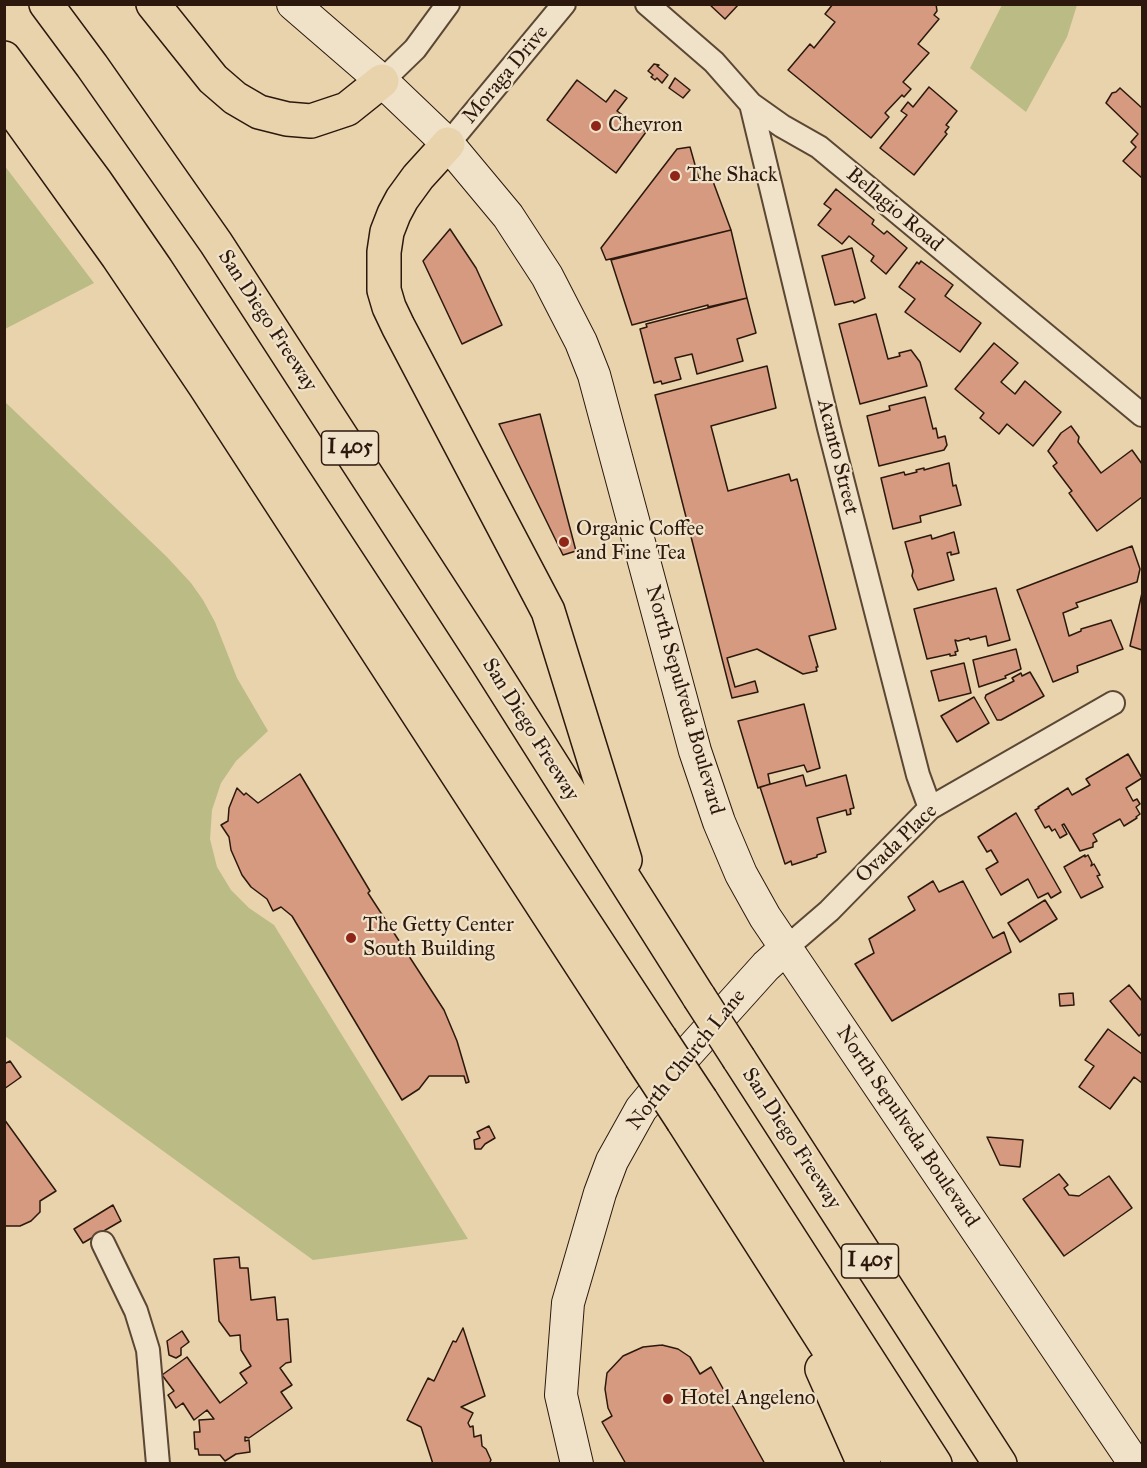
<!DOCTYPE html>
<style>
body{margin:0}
#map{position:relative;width:1147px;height:1468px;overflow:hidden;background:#e8d3ac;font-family:"IM FELL Great Primer",serif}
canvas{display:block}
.frame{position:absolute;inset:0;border:6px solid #2c180c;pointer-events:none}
</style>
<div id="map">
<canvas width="1147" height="1468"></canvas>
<div class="frame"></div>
</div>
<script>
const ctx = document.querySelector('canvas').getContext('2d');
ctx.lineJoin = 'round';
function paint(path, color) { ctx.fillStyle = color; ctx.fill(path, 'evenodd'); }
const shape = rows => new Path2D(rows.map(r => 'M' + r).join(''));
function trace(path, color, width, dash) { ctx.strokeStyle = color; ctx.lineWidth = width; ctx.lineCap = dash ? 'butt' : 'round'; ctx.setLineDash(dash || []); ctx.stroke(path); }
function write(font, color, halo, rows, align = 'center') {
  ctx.font = font + ' "IM FELL Great Primer",serif'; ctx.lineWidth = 4.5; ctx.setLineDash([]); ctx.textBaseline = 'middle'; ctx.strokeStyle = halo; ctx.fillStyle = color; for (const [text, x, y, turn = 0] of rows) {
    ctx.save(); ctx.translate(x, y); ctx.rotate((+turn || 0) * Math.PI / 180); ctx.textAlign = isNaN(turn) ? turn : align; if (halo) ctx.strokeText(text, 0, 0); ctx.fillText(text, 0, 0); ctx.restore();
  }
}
const green = shape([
 [1002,5,1077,5,1067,37,1026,112,970,68],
 [4,165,94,283,5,329,4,329],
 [4,401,167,557,191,583,203,600,215,622,237,678,268,731,236,761,221,783,212,810,210,839,217,867,231,890,249,908,274,925,468,1239,313,1260,5,1036]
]);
const building = shape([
 [709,4,739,4,725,19,709,4],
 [833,4,936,4,937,11,934,15,939,19,918,44,929,53,903,82,911,89,904,97,902,95,885,113,889,117,871,138,788,70,810,44,814,48,835,22,825,14,833,4],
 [654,64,659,65,657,66,668,75,662,83,657,78,655,80,651,77,653,75,648,71,654,64],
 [675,78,690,90,683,98,669,88,675,78],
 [577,80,606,102,615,90,627,98,617,111,646,132,616,173,547,120,577,80],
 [929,87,957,111,946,125,949,127,945,132,947,134,914,175,880,148,907,115,901,111,908,102,913,107,929,87],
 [1120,88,1142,108,1142,178,1123,161,1136,147,1131,142,1138,134,1106,103,1112,93,1116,92,1120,88],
 [690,147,699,179,711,176,731,230,606,260,601,248,677,149,690,147],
 [836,189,874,220,872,224,884,234,887,231,907,248,886,274,871,261,874,256,849,236,842,244,818,225,831,209,824,204,836,189],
 [450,229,476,268,502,325,462,344,423,261,450,229],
 [731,230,747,298,708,307,708,305,632,325,611,260,731,230],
 [852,248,865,298,854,303,853,301,835,305,822,256,852,248],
 [921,261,953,285,945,296,981,323,960,352,905,312,915,299,899,287,917,262,919,264,921,261],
 [747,298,756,333,737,339,743,361,697,374,692,354,675,358,681,379,662,384,661,381,654,383,640,329,647,327,646,324,747,298],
 [876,314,888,359,900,356,899,353,911,350,920,362,927,386,860,404,839,324,876,314],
 [994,343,1018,363,1001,382,1015,394,1025,381,1061,412,1033,446,1007,424,999,434,980,418,984,413,955,389,994,343],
 [767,366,776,408,711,426,728,491,789,474,791,481,797,479,836,629,809,636,818,667,816,667,817,671,803,674,757,649,727,658,735,687,755,681,758,692,732,698,655,395,767,366],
 [925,397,933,429,936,428,938,438,945,436,947,445,944,450,879,466,867,416,890,410,889,406,925,397],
 [540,414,576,551,563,555,499,424,540,414],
 [1071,426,1079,437,1078,442,1101,473,1132,450,1142,464,1142,497,1097,531,1069,493,1072,491,1053,466,1057,463,1048,451,1061,433,1071,426],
 [949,463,953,486,956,485,961,505,920,516,921,522,893,529,881,478,904,472,905,475,917,472,916,470,924,468,924,470,949,463],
 [954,532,959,553,951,555,951,552,947,553,954,580,918,590,912,576,913,571,905,542,931,535,932,539,954,532],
 [1132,546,1140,569,1137,582,1076,603,1078,607,1063,613,1069,636,1081,631,1081,629,1111,620,1123,649,1077,666,1078,672,1053,682,1017,590,1132,546],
 [996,588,1010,640,988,646,986,636,970,640,969,638,958,641,955,640,958,651,955,652,956,655,950,656,950,654,927,659,914,609,996,588],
 [1142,593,1142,650,1130,646,1142,593],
 [1016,649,1021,669,1005,676,1006,678,979,687,973,660,1016,649],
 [964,663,971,693,939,701,931,671,964,663],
 [1030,672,1044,696,1001,720,997,720,985,698,986,695,1014,681,1012,678,1021,673,1022,676,1030,672],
 [974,697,989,723,957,742,941,716,974,697],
 [804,704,820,768,807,772,804,765,768,774,770,784,758,788,738,721,804,704],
 [1128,754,1142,778,1126,788,1133,801,1137,799,1140,804,1136,807,1140,814,1136,817,1137,818,1124,826,1120,819,1093,834,1097,841,1093,843,1093,847,1080,851,1064,824,1062,825,1067,834,1060,838,1055,829,1052,831,1049,826,1045,828,1035,810,1039,808,1038,807,1068,788,1072,795,1090,785,1086,779,1128,754],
 [300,774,370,891,368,893,444,1010,457,1041,469,1082,466,1083,464,1076,429,1076,419,1089,402,1100,292,916,281,907,273,911,267,899,251,887,242,875,231,850,229,837,221,825,228,821,229,808,237,788,244,795,246,793,258,803,300,774],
 [803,775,806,786,846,775,854,808,850,809,851,814,847,815,846,810,817,818,826,852,817,855,817,857,792,865,791,861,785,864,760,787,803,775],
 [1016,813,1061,892,1051,898,1048,893,1038,898,1028,879,1001,895,986,869,998,862,991,850,987,852,978,837,1016,813],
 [1085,855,1085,857,1088,855,1092,863,1091,866,1094,864,1100,875,1097,876,1103,887,1081,898,1064,867,1085,855],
 [933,881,939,892,963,881,993,938,1004,932,1011,952,892,1021,855,964,874,953,869,939,915,910,908,897,933,881],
 [1045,900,1057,919,1020,942,1008,923,1045,900],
 [1129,985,1142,1001,1142,1033,1139,1036,1110,1001,1129,985],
 [1073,993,1074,1005,1060,1006,1059,994,1073,993],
 [1108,1029,1142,1054,1142,1083,1134,1077,1110,1109,1079,1087,1094,1066,1085,1060,1108,1029],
 [10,1061,21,1077,4,1089,4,1064,10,1061],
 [4,1119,56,1191,40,1201,40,1212,31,1221,20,1226,4,1226,4,1119],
 [489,1126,495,1138,485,1144,481,1149,475,1149,474,1140,480,1138,477,1132,489,1126],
 [987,1137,1023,1140,1020,1167,1000,1165,987,1137],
 [1059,1174,1068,1185,1064,1188,1069,1195,1079,1196,1109,1176,1132,1208,1064,1256,1023,1199,1059,1174],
 [113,1205,121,1221,83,1243,74,1229,113,1205],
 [239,1257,240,1268,248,1268,251,1300,275,1297,277,1320,288,1319,291,1362,286,1363,280,1368,292,1385,281,1392,292,1408,249,1438,245,1437,245,1441,249,1440,250,1452,236,1454,225,1461,220,1455,199,1455,198,1449,195,1449,194,1432,200,1432,199,1420,214,1419,207,1410,194,1420,183,1403,176,1408,168,1395,174,1391,162,1375,187,1357,220,1403,247,1383,240,1373,251,1366,241,1350,240,1335,230,1336,219,1321,214,1259,239,1257],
 [463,1328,485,1396,461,1407,473,1413,468,1423,470,1427,473,1426,474,1437,481,1435,482,1446,486,1449,491,1460,489,1464,433,1464,421,1427,407,1420,428,1378,434,1381,453,1341,456,1342,463,1328],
 [182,1331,189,1342,181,1348,181,1355,176,1358,169,1355,167,1341,182,1331],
 [662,1345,678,1349,690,1357,700,1374,711,1367,765,1464,626,1464,602,1422,612,1416,608,1408,605,1389,607,1373,623,1356,643,1347,662,1345]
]);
const street = shape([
 [647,4,714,62,751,104,782,126,819,147,1142,415],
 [382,81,415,49,448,4],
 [751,104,829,428,918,775,930,808],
 [448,144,564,4],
 [786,948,829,911,930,808,1113,703],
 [103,1243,136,1311,148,1350,158,1464]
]);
const secondary = shape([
 [293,4,382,81,448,144,508,216,547,276,581,342,594,375,695,751,719,822,741,874,765,917,1135,1464],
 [577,1464,561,1395,568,1303,600,1193,612,1161,641,1109,685,1056,766,966,786,948]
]);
const highway = shape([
 [46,4,92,66,216,243,486,660,699,997],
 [153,4,213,79,235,98,259,112,287,119,311,121,347,109,382,81],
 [4,58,96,182,156,269,660,1038],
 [4,98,118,257,205,386,641,1057],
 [448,144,418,177,402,199,394,214,387,232,384,252,384,290,389,307,398,326,548,611,625,860],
 [739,1059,1000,1464],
 [701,1100,935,1464],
 [683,1121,902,1464],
 [822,1369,864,1464]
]);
const highwayBridge = shape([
 [699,997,739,1059],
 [660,1038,701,1100],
 [641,1057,683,1121]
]);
const markers = [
 [596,126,6,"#8f2418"],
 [675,176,6,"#8f2418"],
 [564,542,6,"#8f2418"],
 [351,938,6,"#8f2418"],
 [668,1399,6,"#8f2418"]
];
const shields = [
 [350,448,57],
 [870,1261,57]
];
const shieldNames = [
 ["I 405",350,448],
 ["I 405",870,1261]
];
const streetNames = [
 ["Moraga Drive",506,75,-50],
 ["Bellagio Road",894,210,40],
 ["San Diego Freeway",267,321,57],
 ["Acanto Street",837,457,76],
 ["North Sepulveda Boulevard",684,700,74],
 ["San Diego Freeway",530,730,58],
 ["Ovada Place",897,844,-44],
 ["North Church Lane",687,1060,-51],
 ["North Sepulveda Boulevard",907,1127,56],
 ["San Diego Freeway",791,1139,57]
];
const poiNames = [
 ["Chevron",608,126],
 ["The Shack",687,176],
 ["Organic Coffee",576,530],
 ["and Fine Tea",576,554],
 ["The Getty Center",363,926],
 ["South Building",363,950],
 ["Hotel Angeleno",680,1399]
];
paint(green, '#bbbb86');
paint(building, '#d59a7f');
trace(building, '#2c180c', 1.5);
trace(street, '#5b4734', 26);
trace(secondary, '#2c180c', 34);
trace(highway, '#2c180c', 36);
trace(street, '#f0e2c9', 22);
trace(secondary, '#f0e2c9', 32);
trace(highway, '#e8d3ac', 33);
trace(highwayBridge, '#2c180c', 36, []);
trace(highwayBridge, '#e8d3ac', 33);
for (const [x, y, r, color] of markers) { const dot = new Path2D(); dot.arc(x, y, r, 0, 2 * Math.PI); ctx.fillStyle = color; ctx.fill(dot); trace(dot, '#f0e2c9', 2); }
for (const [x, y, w] of shields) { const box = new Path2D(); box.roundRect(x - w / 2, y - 17, w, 34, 4.5); ctx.fillStyle = '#f0e2c9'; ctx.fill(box); trace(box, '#2c180c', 1.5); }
write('bold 20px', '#2c180c', null, shieldNames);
write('21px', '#2c180c', '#f0e2c9', streetNames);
write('21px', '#2c180c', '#f0e2c9', poiNames, 'left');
</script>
